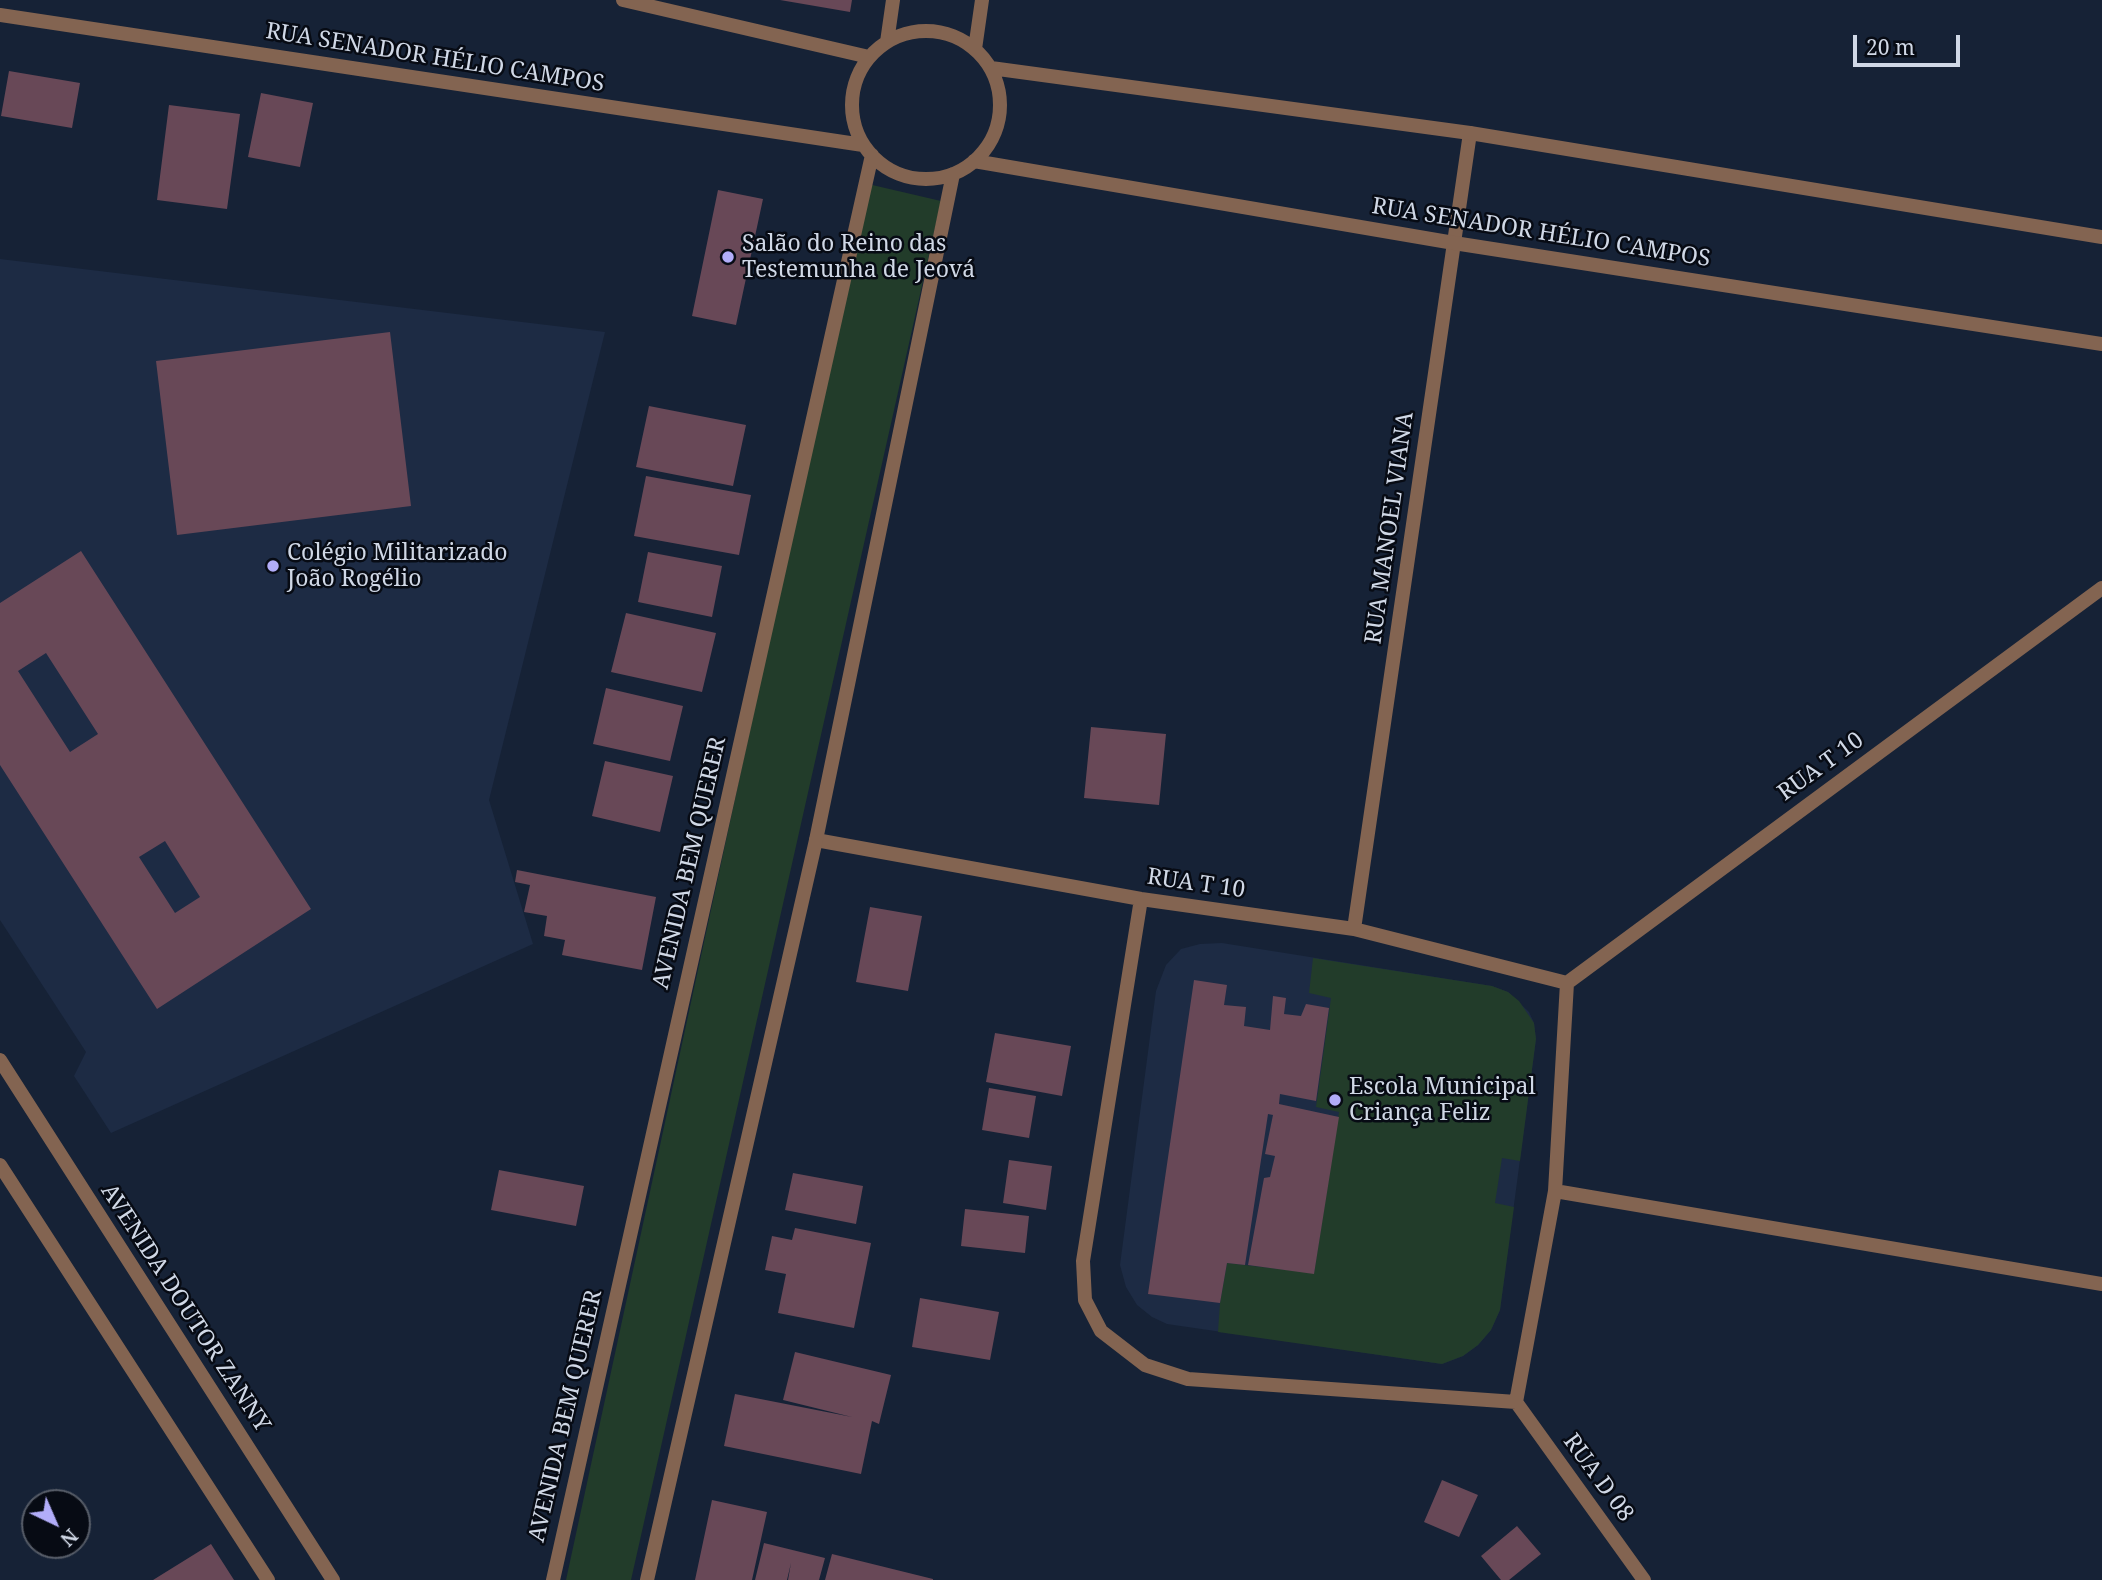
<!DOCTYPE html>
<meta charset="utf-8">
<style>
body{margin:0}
#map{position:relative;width:2102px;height:1580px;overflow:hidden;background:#162236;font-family:"Noto Serif",serif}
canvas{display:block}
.north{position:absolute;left:21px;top:1489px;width:70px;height:70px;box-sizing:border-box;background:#070b14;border:2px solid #575d68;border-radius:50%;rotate:136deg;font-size:19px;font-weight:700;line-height:28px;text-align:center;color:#d0d8e6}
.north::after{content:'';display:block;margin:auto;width:24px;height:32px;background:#b2adf9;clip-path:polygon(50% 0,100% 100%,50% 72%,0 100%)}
.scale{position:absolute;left:1853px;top:35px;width:107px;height:32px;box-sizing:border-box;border:4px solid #d0d8e6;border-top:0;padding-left:9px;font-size:21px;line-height:24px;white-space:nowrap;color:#d0d8e6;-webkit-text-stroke:5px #070b14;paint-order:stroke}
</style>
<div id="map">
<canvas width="2102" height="1580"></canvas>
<div class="north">N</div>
<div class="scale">20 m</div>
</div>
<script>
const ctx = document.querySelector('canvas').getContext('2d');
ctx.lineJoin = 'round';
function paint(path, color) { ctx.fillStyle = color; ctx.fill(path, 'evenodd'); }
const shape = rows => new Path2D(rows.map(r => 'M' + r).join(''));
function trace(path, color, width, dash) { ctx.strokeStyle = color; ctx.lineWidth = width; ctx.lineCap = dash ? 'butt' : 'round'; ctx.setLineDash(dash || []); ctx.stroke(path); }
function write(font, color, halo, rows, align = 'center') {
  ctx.font = font + ' "Noto Serif",serif'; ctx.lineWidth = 5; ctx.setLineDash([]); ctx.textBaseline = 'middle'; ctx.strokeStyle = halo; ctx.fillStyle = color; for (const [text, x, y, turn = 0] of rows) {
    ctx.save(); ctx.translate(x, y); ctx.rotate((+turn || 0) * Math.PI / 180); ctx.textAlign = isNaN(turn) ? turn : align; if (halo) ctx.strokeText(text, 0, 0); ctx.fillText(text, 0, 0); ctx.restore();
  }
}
const built = shape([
 [0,259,605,332,489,800,533,944,111,1133,74,1076,86,1052,0,920],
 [1222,943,1492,986,1508,992,1529,1012,1534,1023,1536,1039,1500,1310,1491,1330,1478,1345,1463,1356,1442,1364,1167,1324,1152,1317,1137,1305,1126,1287,1120,1265,1156,991,1166,965,1181,949,1200,944]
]);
const green = shape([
 [868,184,941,201,631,1580,566,1580],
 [1313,958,1492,986,1508,992,1519,1001,1534,1023,1536,1039,1520,1161,1502,1158,1495,1203,1514,1207,1500,1310,1491,1330,1478,1345,1463,1356,1442,1364,1218,1332,1220,1303,1227,1263,1314,1273,1339,1112,1316,1107,1331,998,1309,993]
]);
const building = shape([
 [780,0,852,0,850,12],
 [9,71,80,83,72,128,1,116],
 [261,93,313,103,300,167,248,157],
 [169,105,240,114,227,209,157,200],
 [718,190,763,199,736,325,692,316],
 [390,332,411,506,177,535,156,361],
 [649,406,746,425,733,486,636,467],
 [646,476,751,495,739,555,634,536],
 [81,551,311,909,157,1009,0,765,0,603],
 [46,653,98,734,70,752,18,671],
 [165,841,200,897,175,913,139,857],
 [648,552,722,566,712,617,638,602],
 [626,613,716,633,702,692,611,672],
 [606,688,683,706,670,761,593,744],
 [1091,727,1166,734,1159,805,1084,798],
 [605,761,673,776,660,832,592,816],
 [517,870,656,897,642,970,562,955,565,940,544,936,547,916,524,912,530,885,515,882],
 [870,907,922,916,908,991,856,982],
 [1194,980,1227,985,1224,1005,1246,1007,1244,1026,1270,1030,1273,996,1286,998,1284,1014,1301,1016,1306,1004,1329,1008,1316,1101,1280,1094,1279,1104,1339,1117,1314,1274,1248,1265,1264,1178,1270,1177,1275,1156,1265,1154,1273,1115,1268,1114,1245,1265,1227,1263,1220,1303,1148,1294],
 [995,1033,1071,1046,1062,1096,986,1082],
 [989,1088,1036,1096,1029,1138,982,1130],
 [1009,1160,1052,1166,1046,1210,1003,1203],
 [499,1170,584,1186,576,1226,491,1210],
 [793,1173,863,1186,856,1224,785,1210],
 [965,1209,1029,1216,1025,1253,961,1246],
 [795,1228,871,1243,854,1328,778,1313,786,1274,765,1270,772,1236,792,1240],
 [920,1298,999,1312,990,1360,912,1347],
 [795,1352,891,1375,879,1424,872,1421,861,1474,724,1446,735,1394,852,1417,783,1400],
 [1442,1480,1478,1495,1459,1537,1424,1522],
 [712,1500,767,1512,752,1580,695,1580],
 [1517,1526,1541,1554,1509,1580,1501,1580,1481,1556],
 [764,1543,825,1558,819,1580,788,1580,791,1563,787,1580,755,1580],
 [211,1544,234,1580,153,1580],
 [832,1554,933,1579,933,1580,825,1580]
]);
const minor = shape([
 [816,840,1141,899,1354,929,1567,983],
 [1141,899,1083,1261,1085,1300,1101,1331,1145,1365,1188,1379,1516,1402],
 [1354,929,1470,133],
 [1567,983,2102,588],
 [1555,1191,2102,1284],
 [1516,1402,1555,1191,1567,983],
 [1516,1402,1644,1580]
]);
const tertiary = shape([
 [623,0,869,57],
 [0,15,863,145],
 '852 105a74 74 0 1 1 148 0a74 74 0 1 1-148 0Z',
 [887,42,893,0],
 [975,49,982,0],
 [991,68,1470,133,2102,237],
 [974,161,1454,243,2102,344],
 [0,1060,333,1580],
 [0,1165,268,1580],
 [553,1580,872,155],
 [647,1580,816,840,953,174]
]);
const markers = [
 [728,257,7,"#b2adf9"],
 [273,566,7,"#b2adf9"],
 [1335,1100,7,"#b2adf9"]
];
const streetNames = [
 ["RUA SENADOR HÉLIO CAMPOS",435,58,9],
 ["RUA SENADOR HÉLIO CAMPOS",1541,233,9],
 ["RUA MANOEL VIANA",1390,528,-82],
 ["RUA T 10",1821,767,-36],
 ["AVENIDA BEM QUERER",690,863,-77],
 ["RUA T 10",1196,884,8],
 ["AVENIDA DOUTOR ZANNY",185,1308,57],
 ["AVENIDA BEM QUERER",566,1416,-77],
 ["RUA D 08",1598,1478,54]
];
const poiNames = [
 ["Salão do Reino das",742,244],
 ["Testemunha de Jeová",742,270],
 ["Colégio Militarizado",287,553],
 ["João Rogélio",287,579],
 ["Escola Municipal",1349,1087],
 ["Criança Feliz",1349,1113]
];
paint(built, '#1d2b44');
paint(green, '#223c2a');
paint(building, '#684857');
trace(minor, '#836451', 14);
trace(tertiary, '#836451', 14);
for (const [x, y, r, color] of markers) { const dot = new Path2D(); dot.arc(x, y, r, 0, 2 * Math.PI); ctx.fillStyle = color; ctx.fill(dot); trace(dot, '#070b14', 2.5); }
write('23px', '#d0d8e6', '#070b14', streetNames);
write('23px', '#d0d8e6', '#070b14', poiNames, 'left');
</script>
